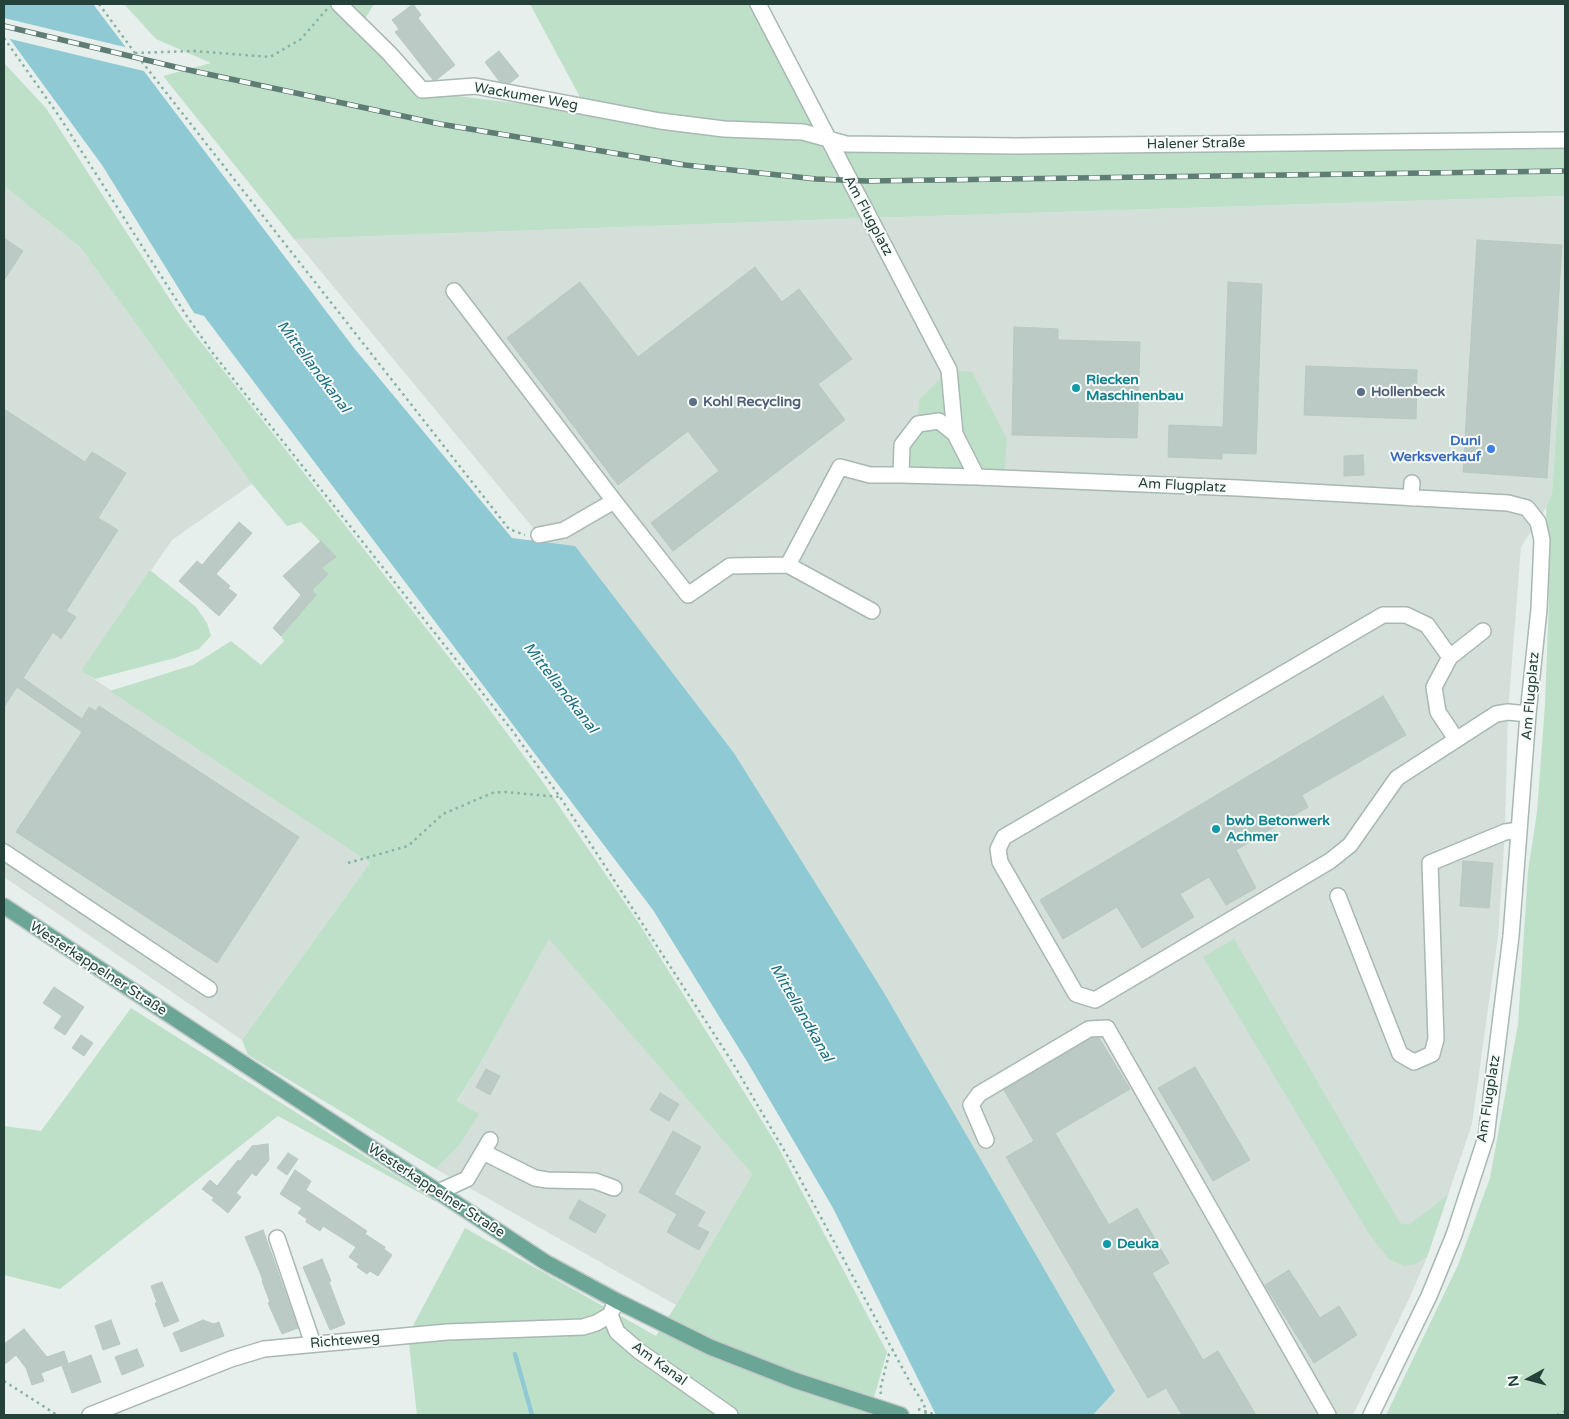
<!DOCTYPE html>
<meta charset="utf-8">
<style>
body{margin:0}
#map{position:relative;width:1569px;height:1419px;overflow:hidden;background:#e6efeb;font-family:"Varela Round",sans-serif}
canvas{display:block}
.frame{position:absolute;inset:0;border:5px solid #24423a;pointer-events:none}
.north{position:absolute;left:1504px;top:1354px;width:50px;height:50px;-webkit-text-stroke:4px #f7fbf9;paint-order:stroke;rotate:263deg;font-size:14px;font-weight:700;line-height:20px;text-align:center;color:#24423a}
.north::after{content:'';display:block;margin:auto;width:18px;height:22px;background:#24423a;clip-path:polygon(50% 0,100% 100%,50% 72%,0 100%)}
</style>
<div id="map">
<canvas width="1569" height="1419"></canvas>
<div class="frame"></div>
<div class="north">N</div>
</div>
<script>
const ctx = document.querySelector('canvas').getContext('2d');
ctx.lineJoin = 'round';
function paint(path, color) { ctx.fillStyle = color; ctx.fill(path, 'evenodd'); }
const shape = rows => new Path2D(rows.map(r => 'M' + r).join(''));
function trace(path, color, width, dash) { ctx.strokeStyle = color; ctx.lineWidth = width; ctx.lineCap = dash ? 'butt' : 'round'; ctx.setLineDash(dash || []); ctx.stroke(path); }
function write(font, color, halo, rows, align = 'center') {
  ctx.font = font + ' "Varela Round",sans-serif'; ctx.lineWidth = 4; ctx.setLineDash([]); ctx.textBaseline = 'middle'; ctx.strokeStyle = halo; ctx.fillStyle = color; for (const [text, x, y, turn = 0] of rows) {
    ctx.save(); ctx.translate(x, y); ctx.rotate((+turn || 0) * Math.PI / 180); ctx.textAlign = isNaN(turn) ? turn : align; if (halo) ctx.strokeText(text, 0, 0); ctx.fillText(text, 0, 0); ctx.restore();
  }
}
const built = shape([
 [4,186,80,247,252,484,172,540,82,671,370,863,242,1040,4,877],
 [1565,196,1565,292,1552,493,1546,508,1521,547,1508,712,1505,832,1498,937,1472,1124,1427,1257,1409,1299,1353,1415,1096,1415,1094,1414,1115,1391,883,991,734,753,575,547,547,544,539,535,294,239,870,218],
 [549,938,752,1174,676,1305,436,1169,458,1147,477,1113,457,1102,480,1064]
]);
const green = shape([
 [124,4,374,4,362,24,425,92,588,112,530,4,758,4,827,137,846,143,1565,140,1565,196,870,218,294,239,163,76,211,63,156,39],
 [4,63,46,108,182,318,481,698,540,778,640,925,777,1145,887,1352,869,1415,417,1415,408,1335,465,1228,656,1336,676,1305,752,1174,549,939,480,1064,457,1101,479,1114,458,1147,436,1169,248,1055,242,1040,370,863,110,691,193,665,231,641,261,665,284,641,281,636,316,595,312,590,328,574,321,568,335,557,301,522,287,526,252,484,80,247,4,186],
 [1565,292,1565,1415,1386,1415,1458,1265,1490,1178,1518,1024,1528,871,1537,812,1545,704,1549,601,1546,508,1552,493],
 [949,370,972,372,1007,439,1004,478,901,475,902,445,918,424,919,400],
 [150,570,196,607,207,623,211,636,199,649,175,658,95,679,81,671],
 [1234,939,1400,1223,1409,1225,1448,1195,1427,1257,1416,1264,1404,1266,1389,1259,1369,1234,1203,957],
 [131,1008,444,1206,278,1116,60,1289,4,1275,4,1126,41,1131]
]);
const water = shape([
 [4,4,93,4,354,348,512,538,575,546,734,753,883,991,1115,1391,1093,1415,936,1415,833,1208,748,1063,653,910,204,316,194,313,102,165,4,31]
]);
const pier = shape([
 [4,18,129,48,148,72,6,38,4,35]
]);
const stream = shape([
 [515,1354,532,1415]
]);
const building = shape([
 [413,4,421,15,418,18,455,65,436,80,433,80,395,32,399,29,392,20,413,4],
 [499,51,519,76,510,83,499,81,485,62,499,51],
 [4,238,23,251,4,280,4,238],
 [1477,240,1562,245,1547,478,1463,472,1477,240],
 [755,267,782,302,799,289,852,359,818,384,845,420,673,551,651,523,719,471,688,431,618,485,507,338,580,282,638,357,755,267],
 [1228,282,1262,284,1256,454,1222,453,1222,459,1168,457,1169,425,1223,427,1228,282],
 [1014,327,1058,329,1058,340,1140,342,1137,438,1012,435,1014,327],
 [1306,366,1417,370,1416,419,1304,415,1306,366],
 [4,409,85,462,92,452,126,473,98,518,118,530,66,611,76,617,61,639,53,632,23,678,82,719,89,707,96,711,99,706,299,837,217,963,16,832,82,732,17,687,4,707,4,409],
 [1363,455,1364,475,1344,476,1344,456,1363,455],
 [239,522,252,533,216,574,230,586,228,588,237,595,219,616,179,581,197,561,202,565,239,522],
 [321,541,336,557,321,568,328,574,312,590,316,595,281,636,273,628,301,595,283,576,321,541],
 [1383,696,1406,735,1302,795,1308,807,1236,850,1256,888,1226,905,1209,877,1180,894,1194,917,1142,948,1117,907,1063,939,1040,900,1383,696],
 [1463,861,1493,863,1489,908,1460,906,1463,861],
 [54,987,84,1007,65,1035,54,1028,62,1016,43,1003,54,987],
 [81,1035,93,1043,84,1056,72,1048,81,1035],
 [1092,1038,1099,1038,1130,1089,1055,1133,1109,1225,1137,1208,1169,1263,1152,1273,1203,1360,1218,1351,1256,1415,1182,1415,1166,1388,1148,1398,1006,1157,1034,1141,1004,1090,1092,1038],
 [1195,1067,1250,1160,1213,1181,1158,1088,1195,1067],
 [486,1069,500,1076,490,1095,476,1087,486,1069],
 [660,1093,679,1104,669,1121,650,1110,660,1093],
 [673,1131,701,1147,674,1194,705,1212,697,1226,709,1232,699,1250,667,1232,677,1214,639,1192,673,1131],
 [268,1144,269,1160,256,1176,252,1173,236,1193,241,1197,228,1213,212,1200,214,1198,202,1189,210,1180,217,1186,238,1160,240,1161,252,1146,268,1144],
 [288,1153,298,1159,287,1175,277,1168,288,1153],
 [295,1170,311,1181,306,1190,367,1231,365,1234,385,1247,384,1249,392,1255,378,1276,370,1271,367,1274,357,1267,359,1264,349,1257,356,1247,323,1226,320,1231,306,1222,307,1219,298,1213,302,1208,280,1194,295,1170],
 [579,1200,606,1215,595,1233,569,1218,579,1200],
 [263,1230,298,1328,282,1334,268,1303,270,1302,262,1281,263,1280,245,1237,263,1230],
 [322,1259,331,1281,329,1282,345,1324,330,1330,303,1267,322,1259],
 [1289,1270,1320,1318,1339,1306,1357,1335,1314,1363,1265,1285,1289,1270],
 [162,1282,179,1321,164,1327,155,1303,157,1303,151,1286,162,1282],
 [111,1320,120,1344,103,1350,95,1326,111,1320],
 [203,1320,214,1324,219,1322,224,1336,181,1352,173,1333,203,1320],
 [24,1329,47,1357,64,1351,68,1363,41,1373,44,1381,32,1385,26,1368,16,1355,4,1365,4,1344,24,1329],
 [137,1349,144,1366,122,1375,115,1357,137,1349],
 [91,1355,101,1382,72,1393,62,1366,91,1355]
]);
const path = shape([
 [99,4,135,53,509,529,525,535],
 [4,38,59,116,186,315,212,352,511,729,560,797,731,1060,791,1162,911,1384,924,1404,926,1415],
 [135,53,194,51,270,57,301,39,327,9],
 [348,863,408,846,443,814,492,793,505,792,560,797],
 [4,1381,57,1415],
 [881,1394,880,1390,889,1354,893,1350],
 [1557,1415,1565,1411]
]);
const minor = shape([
 [339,4,389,53,422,90,475,86,660,121,724,129,803,132,846,144,1017,146,1565,140],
 [758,4,949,370,955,434,939,421,918,424,902,445,901,475,977,477,1238,488,1508,503,1527,508,1538,522,1542,540,1539,609,1528,714,1511,936,1486,1137,1454,1235,1429,1296,1371,1415],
 [454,291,614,501,688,595,730,566,788,565],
 [955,434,977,477],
 [1411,498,1412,483],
 [539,535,564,530,614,501],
 [872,611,788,565,840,467,870,475,901,475],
 [1450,657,1427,625,1406,615,1383,615,1004,837,998,849,1000,862,1076,994,1095,1000,1330,861,1350,845,1397,778,1496,714,1508,712,1528,714],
 [1456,739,1438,712,1434,687,1450,657,1483,631],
 [4,852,209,989],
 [1338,896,1400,1054,1414,1062,1432,1054,1436,1039,1430,863,1505,832,1519,830],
 [986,1140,971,1105,979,1094,1089,1029,1107,1028,1328,1415],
 [483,1152,535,1178,547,1180,595,1181,614,1188],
 [438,1192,467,1179,490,1140],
 [277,1238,313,1344],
 [614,1306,610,1315,617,1332,639,1351,730,1415],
 [90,1415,231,1359,264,1349,447,1332,583,1327,596,1323,610,1315]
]);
const major = shape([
 [4,906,545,1262,617,1301,710,1347,794,1380,901,1415]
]);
const rail = shape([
 [4,26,184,69,440,124,685,165,816,179,867,181,1565,171]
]);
const pathBridge = shape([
 [918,1409,937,1415]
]);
const markers = [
 [1076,388,5,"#0f9aa8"],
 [1361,392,5,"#5c6f8a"],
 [693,402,5,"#5c6f8a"],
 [1491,449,5,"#3f7fe0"],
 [1216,829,5,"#0f9aa8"],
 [1107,1244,5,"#0f9aa8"]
];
const streetNames = [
 ["Wackumer Weg",526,97,10],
 ["Halener Straße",1196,144,-1],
 ["Am Flugplatz",868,216,62],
 ["Am Flugplatz",1182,486,3],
 ["Am Flugplatz",1531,696,-85],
 ["Westerkappelner Straße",98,969,33],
 ["Am Flugplatz",1489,1099,-81],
 ["Westerkappelner Straße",436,1191,33],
 ["Richteweg",345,1341,-5],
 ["Am Kanal",659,1364,36]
];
const cultureNames = [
 ["Riecken",1086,380],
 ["Maschinenbau",1086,396],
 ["bwb Betonwerk",1226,821],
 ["Achmer",1226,837],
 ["Deuka",1117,1244]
];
const serviceNames = [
 ["Hollenbeck",1371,392],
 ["Kohl Recycling",703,402]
];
const shopNames = [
 ["Duni",1481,441],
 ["Werksverkauf",1481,457]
];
const waterNames = [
 ["Mittellandkanal",313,367,53],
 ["Mittellandkanal",560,688,52],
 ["Mittellandkanal",801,1013,60]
];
paint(built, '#d4dfda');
paint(green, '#bfe0c8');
paint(water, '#8ec9d4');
paint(pier, '#e6efeb');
trace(stream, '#8ec9d4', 4.5);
paint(building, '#bbcac4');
trace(building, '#b8c9c2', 1);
trace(minor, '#a8b8b2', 18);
trace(major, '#c2cac8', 18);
trace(path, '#86b3a5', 2.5, [2.5, 4]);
trace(minor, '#fff', 15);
trace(major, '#6aa596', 15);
trace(rail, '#5f7d75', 5.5);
trace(rail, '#f7fbf9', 4, [11]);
trace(pathBridge, '#86b3a5', 2.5, [2.5, 4]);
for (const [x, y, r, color] of markers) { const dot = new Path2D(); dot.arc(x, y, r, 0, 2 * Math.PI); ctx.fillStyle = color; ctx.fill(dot); trace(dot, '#f7fbf9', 2); }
write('14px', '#24423a', '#f7fbf9', streetNames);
write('bold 14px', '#0d838f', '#f7fbf9', cultureNames, 'left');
write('bold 14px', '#4e5e75', '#f7fbf9', serviceNames, 'left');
write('bold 14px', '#366cbe', '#f7fbf9', shopNames, 'right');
write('italic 15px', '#1c6f80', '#f7fbf9', waterNames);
</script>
